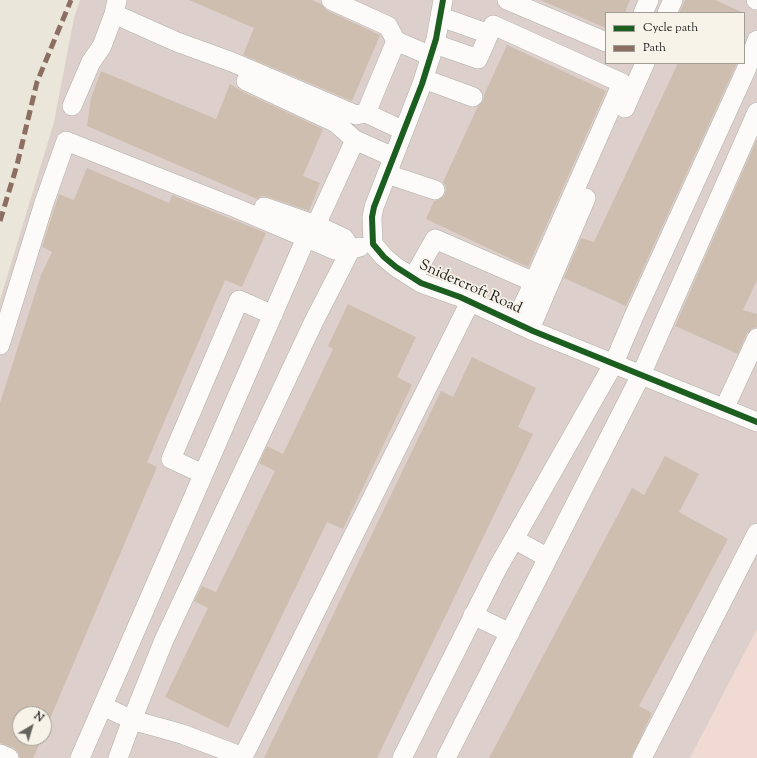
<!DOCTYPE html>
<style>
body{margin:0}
#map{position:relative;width:757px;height:758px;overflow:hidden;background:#eae6da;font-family:"Sorts Mill Goudy",serif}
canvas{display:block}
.legend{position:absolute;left:605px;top:12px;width:140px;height:52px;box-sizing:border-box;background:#f7f3e8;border:1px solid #9f9d96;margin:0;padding:5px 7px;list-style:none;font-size:12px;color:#1c1c1c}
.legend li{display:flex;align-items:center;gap:8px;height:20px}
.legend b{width:20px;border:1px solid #9f9d96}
.north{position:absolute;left:12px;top:706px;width:40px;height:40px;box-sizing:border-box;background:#f7f3e8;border:1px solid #9f9d96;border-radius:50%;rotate:38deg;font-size:11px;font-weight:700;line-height:16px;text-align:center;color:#1c1c1c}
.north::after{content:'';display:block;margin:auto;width:14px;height:18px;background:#64635e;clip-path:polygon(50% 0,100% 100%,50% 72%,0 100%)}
</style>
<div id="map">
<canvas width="757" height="758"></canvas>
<ul class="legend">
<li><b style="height:5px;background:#1b5e20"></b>Cycle path</li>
<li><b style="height:5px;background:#8d6e63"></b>Path</li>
</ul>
<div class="north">N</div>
</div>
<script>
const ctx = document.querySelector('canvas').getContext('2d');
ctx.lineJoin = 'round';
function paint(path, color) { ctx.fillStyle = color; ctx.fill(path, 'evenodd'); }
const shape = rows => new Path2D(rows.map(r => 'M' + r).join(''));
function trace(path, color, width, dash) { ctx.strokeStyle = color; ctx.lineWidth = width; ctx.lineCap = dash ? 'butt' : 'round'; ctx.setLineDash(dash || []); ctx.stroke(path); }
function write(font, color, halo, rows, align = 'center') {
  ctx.font = font + ' "Sorts Mill Goudy",serif'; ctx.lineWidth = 3.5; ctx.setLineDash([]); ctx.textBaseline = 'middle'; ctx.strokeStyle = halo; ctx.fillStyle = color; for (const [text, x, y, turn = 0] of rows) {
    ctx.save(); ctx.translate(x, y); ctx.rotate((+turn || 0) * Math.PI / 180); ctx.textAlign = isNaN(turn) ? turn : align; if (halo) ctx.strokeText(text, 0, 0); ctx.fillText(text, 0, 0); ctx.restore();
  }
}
const built = shape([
 [757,629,757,758,690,758]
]);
const industrial = shape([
 [80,0,757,0,757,629,690,758,0,758,0,300,54,122,74,18],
 [606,13,744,13,744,63,606,63],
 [20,714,44,714,44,738,20,738]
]);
const building = shape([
 [189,0,312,0,321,4,326,10,380,35,352,101,243,55,254,28],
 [540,0,630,0,625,13,606,13,606,28],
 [685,0,715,0,744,13,679,13],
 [507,45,606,91,528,267,426,219,434,201,442,198,445,194,446,187,443,182,478,106,483,101,484,95],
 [678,63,737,63,626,306,564,278,581,238,594,242],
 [101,71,216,119,230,84,241,91,323,129,303,176,320,183,309,211,268,197,262,196,257,199,87,126,91,98],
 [757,139,757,280,743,310,757,314,757,327,751,329,747,333,738,354,675,326],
 [87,168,169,203,172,195,266,233,242,287,225,280,147,462,157,467,44,733,44,714,20,714,20,738,42,738,33,758,20,758,18,752,14,748,0,743,0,403,41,275,52,252,42,247,59,194,74,200],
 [348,304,416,337,397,377,412,385,343,529,327,522,228,728,165,697,208,608,194,601,202,586,216,592,275,471,259,463,267,446,283,454,333,349,328,346],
 [472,357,536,388,518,427,533,434,377,758,264,758,441,391,453,397],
 [665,456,699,474,679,512,728,539,639,706,652,713,631,758,489,758,632,488,644,495]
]);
const minor = shape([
 [331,0,388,26,396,41],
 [443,0,436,39,422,84,374,207,372,217,373,244,384,257,396,267,421,283,460,297,533,331,757,422],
 [507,0,606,42],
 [756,0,757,0],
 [643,13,649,0],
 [667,13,673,0],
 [114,14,177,42,232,62,356,115,366,113],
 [441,17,489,34],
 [435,44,478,59,493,25,622,83,534,282],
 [424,79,473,97],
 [246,81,336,123,355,140],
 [72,106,91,62,102,46,114,14,117,0],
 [625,108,645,63],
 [404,131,366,113,396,41,431,56],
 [387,174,435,190],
 [264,207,316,225],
 [360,247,351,249,344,238,316,225,355,140,393,157],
 [413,278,435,239,534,282,515,322],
 [530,329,586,198],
 [0,345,44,203,66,141,236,208,335,250,351,249],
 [724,409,757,338],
 [203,474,171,459,239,300,273,315],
 [514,539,548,558],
 [473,615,510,633],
 [103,706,132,720,164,640,314,321,351,249],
 [0,754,9,758],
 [80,758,306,238],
 [118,758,132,720,182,734,243,757,470,302],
 [402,758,497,569,614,363,634,316,746,70,757,40],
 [446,758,641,375,757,112],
 [642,758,757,533]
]);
const quiet = shape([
 [0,221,17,165,37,82,71,0]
]);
const cycleway = shape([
 [443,0,436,39,422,84,374,207,372,217,373,244,384,257,396,267,421,283,460,297,533,331,757,422]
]);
const streetNames = [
 ["Snidercroft Road",470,288,24]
];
paint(built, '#f1dad1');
paint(industrial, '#ddd0cc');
paint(building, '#cebeb0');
trace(minor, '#b0aea7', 20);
trace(minor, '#fcfbf9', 19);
trace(quiet, '#8d6e63', 5, [10, 5]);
trace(cycleway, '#1b5e20', 6);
write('15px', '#1c1c1c', '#f7f3e8', streetNames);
</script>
